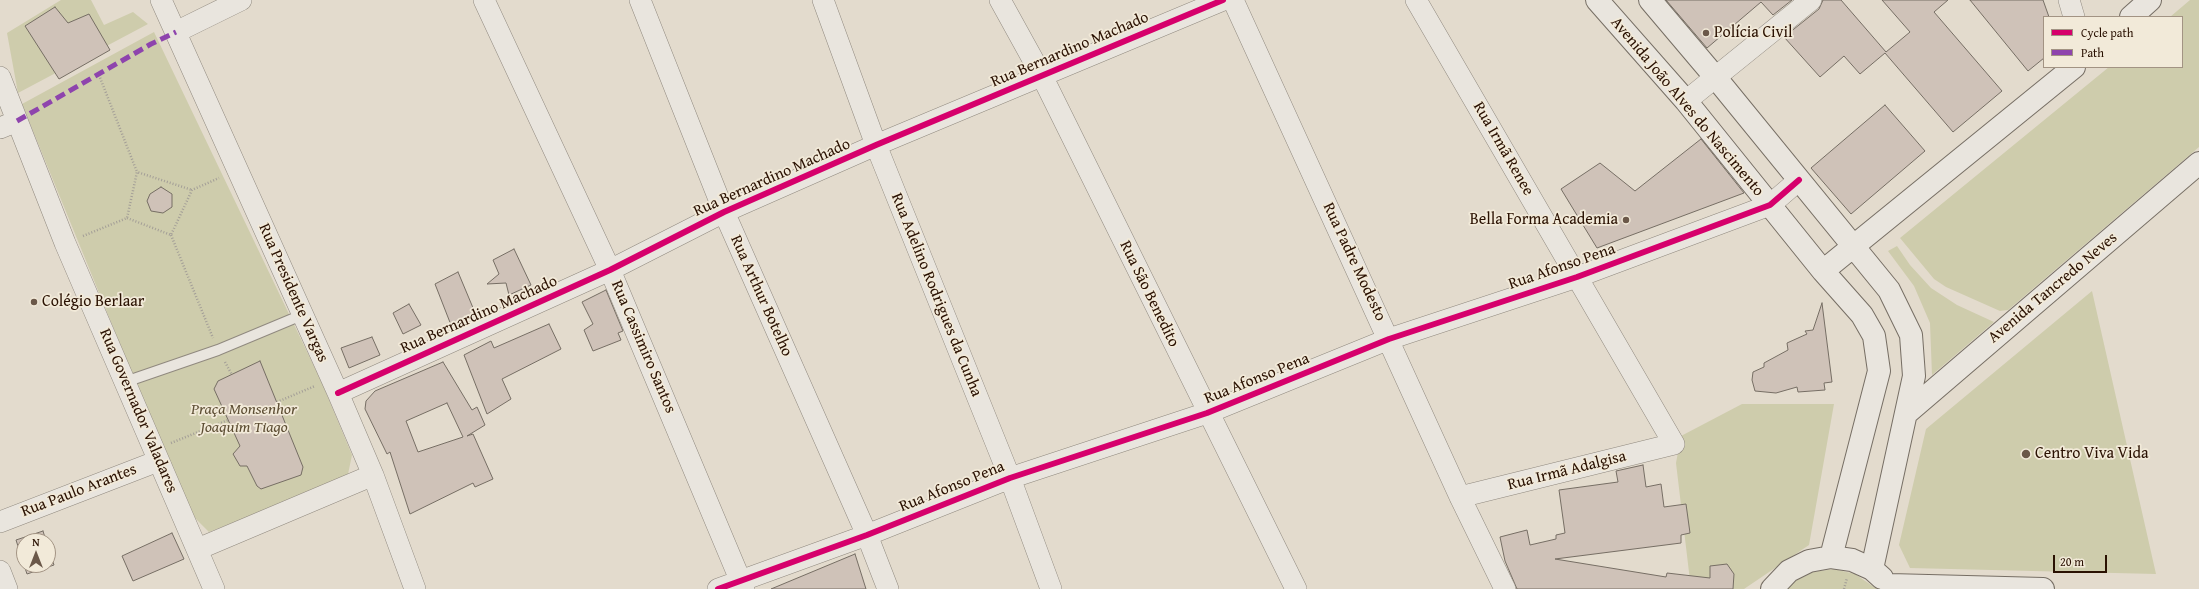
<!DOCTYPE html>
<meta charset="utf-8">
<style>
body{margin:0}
#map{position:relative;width:2199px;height:589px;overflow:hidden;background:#e3dbcd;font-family:"Gentium Book Plus",serif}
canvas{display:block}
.legend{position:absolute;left:2043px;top:16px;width:140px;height:52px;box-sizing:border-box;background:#f2ead9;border:1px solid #a29383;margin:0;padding:5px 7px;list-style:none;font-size:12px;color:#2a1102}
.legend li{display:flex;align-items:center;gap:8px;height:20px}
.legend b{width:20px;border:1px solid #a29383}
.north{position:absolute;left:16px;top:533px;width:40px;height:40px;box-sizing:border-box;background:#f2ead9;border:1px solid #a29383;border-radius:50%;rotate:0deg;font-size:11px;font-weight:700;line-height:16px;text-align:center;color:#2a1102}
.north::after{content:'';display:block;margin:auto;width:14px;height:18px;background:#6b5849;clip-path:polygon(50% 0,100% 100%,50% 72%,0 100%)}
.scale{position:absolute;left:2053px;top:555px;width:54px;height:18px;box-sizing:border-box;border:2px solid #2a1102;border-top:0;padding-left:5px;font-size:12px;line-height:14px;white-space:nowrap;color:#2a1102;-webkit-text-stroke:3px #f2ead9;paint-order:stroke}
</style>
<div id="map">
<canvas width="2199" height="589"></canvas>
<ul class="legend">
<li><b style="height:5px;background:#d6006c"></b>Cycle path</li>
<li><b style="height:5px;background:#8e44ad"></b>Path</li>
</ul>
<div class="north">N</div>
<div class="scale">20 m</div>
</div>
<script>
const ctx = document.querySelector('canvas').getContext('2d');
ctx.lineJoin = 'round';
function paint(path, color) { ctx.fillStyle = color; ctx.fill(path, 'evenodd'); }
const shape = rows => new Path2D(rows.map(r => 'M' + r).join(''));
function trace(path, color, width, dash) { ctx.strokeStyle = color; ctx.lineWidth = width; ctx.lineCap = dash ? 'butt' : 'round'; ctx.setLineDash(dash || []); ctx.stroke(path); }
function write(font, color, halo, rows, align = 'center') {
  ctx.font = font + ' "Gentium Book Plus",serif'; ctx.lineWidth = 3.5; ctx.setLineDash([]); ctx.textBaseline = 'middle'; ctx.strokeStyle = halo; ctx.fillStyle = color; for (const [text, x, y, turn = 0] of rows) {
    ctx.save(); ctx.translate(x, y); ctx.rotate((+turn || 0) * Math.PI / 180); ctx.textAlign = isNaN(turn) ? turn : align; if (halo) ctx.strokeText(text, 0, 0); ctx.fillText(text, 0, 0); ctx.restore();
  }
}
const green = shape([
 [61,0,91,0,104,25,133,12,148,24,18,93,7,33],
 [2190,0,2199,0,2199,147,2008,310,2000,311,1946,287,1934,279,1900,238,2109,67,2182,67,2182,17,2170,17],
 [154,32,322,383,352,455,347,479,209,532,194,517,162,447,22,104],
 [1897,246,1910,265,1931,288,1957,305,1994,322,1932,375,1930,323,1914,286,1888,251],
 [2092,291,2156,574,1910,568,1899,545,1926,429],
 [1742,404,1834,404,1809,545,1744,589,1691,589,1676,463,1681,436],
 [1834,569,1855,574,1877,589,1786,589,1795,581,1813,572]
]);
const building = shape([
 [1666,0,1792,0,1773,15,1761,2,1707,48,1666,0],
 [1823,0,1841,0,1886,52,1910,32,1882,0,1948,0,1934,12,2002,91,1953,132,1885,53,1860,74,1844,56,1820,77,1784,37,1819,9,1823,0],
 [1970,0,2043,0,2049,17,2044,17,2044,58,2028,71,1970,0],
 [55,7,68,23,89,14,110,50,59,79,25,26,55,7],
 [1885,105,1925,151,1851,214,1811,168,1885,105],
 [1701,139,1744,193,1597,248,1561,189,1600,163,1635,191,1701,139],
 [161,187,172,194,172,207,163,213,151,211,147,201,150,194,161,187],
 [514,249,531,285,509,295,506,283,487,284,499,274,493,260,514,249],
 [458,272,476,315,451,325,435,284,458,272],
 [606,290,623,331,618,333,621,340,593,351,584,330,593,324,582,302,606,290],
 [1822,303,1832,382,1824,383,1825,390,1798,392,1797,387,1776,393,1755,391,1752,380,1753,372,1764,367,1764,363,1788,350,1787,343,1807,334,1805,331,1813,330,1822,303],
 [409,304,421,325,403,334,393,313,409,304],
 [549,324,561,349,502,379,511,399,487,414,464,355,491,341,494,348,549,324],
 [372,337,380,355,349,368,341,348,372,337],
 [260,361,303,467,301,475,261,489,257,486,247,466,240,466,233,454,240,446,214,389,218,381,260,361],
 [443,362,472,410,477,407,485,425,467,436,473,434,493,479,475,487,473,483,410,514,390,452,387,454,365,409,366,401,375,391,443,362],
 [447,403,463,437,418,452,406,421,447,403],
 [1643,465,1646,487,1661,484,1664,507,1686,504,1690,533,1681,535,1681,543,1555,559,1666,577,1667,573,1710,578,1710,566,1727,564,1734,574,1733,589,1517,589,1505,561,1500,537,1527,530,1530,545,1556,539,1556,535,1565,533,1559,490,1618,482,1616,471,1643,465],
 [43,531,46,541,24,541,24,565,16,540,43,531],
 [172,533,184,559,133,581,122,556,172,533],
 [48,547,54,565,27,574,24,565,48,565,48,547],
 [855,554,866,589,771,589,855,554]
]);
const path = shape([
 [99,75,137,172],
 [127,218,171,235,192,190,219,178],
 [171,235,213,338],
 [83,236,127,218,137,172,192,190],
 [225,362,232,375],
 [277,402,315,386],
 [171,443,228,420],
 [1844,589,1847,578]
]);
const lane = shape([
 [125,382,218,350,302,315]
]);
const street = shape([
 [161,0,338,393,373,475,415,589],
 [484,0,610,270,744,589],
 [640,0,724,212,867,535,888,589],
 [823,0,876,145,1010,478,1051,589],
 [1000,0,1042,76,1296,589],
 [1233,0,1460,497,1505,589],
 [1416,0,1674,444,1460,497],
 [2069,0,2074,17],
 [176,32,241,0],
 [0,77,65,243,214,589],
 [1686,101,1811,0],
 [0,128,17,121],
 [338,393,610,270,724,212,876,145,1223,0],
 [0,522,158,461],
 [198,549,373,475],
 [0,571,7,589],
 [718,589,867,535,1010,478,1207,413,1389,339,1577,277,1770,205,1799,180]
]);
const secondary = shape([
 [1597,0,1686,101,1823,271,1862,315,1874,336,1879,371,1831,557],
 [1650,0,1716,78,1889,290,1911,335,1914,376,1872,569],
 [2131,17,2150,0],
 [1823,271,2074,67],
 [1907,413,2199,163],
 [1890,585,2043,589],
 [1772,589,1789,571,1809,561,1831,557,1852,560,1872,569,1882,578]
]);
const quiet = shape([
 [17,121,151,44,176,32]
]);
const cycleway = shape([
 [338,393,610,270,724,212,876,145,1223,0],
 [718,589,867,535,1010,478,1207,413,1389,339,1577,277,1770,205,1799,180]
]);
const markers = [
 [1706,33,4,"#6b5849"],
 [1626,220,4,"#6b5849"],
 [34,302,4,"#6b5849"],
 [2026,454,5,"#6b5849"]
];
const poiNames = [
 ["Polícia Civil",1714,33],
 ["Bella Forma Academia",1618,220,"right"],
 ["Colégio Berlaar",42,302],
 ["Centro Viva Vida",2035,454]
];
const streetNames = [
 ["Rua Bernardino Machado",1070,50,-23],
 ["Avenida João Alves do Nascimento",1687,107,50],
 ["Rua Irmã Renee",1503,149,60],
 ["Rua Bernardino Machado",772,178,-24],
 ["Rua Padre Modesto",1354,262,65],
 ["Rua Afonso Pena",1562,267,-19],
 ["Avenida Tancredo Neves",2053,288,-40],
 ["Rua Presidente Vargas",293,293,66],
 ["Rua São Benedito",1149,294,64],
 ["Rua Adelino Rodrigues da Cunha",936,295,68],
 ["Rua Arthur Botelho",761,296,66],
 ["Rua Bernardino Machado",479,315,-24],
 ["Rua Cassimiro Santos",643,347,67],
 ["Rua Afonso Pena",1257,379,-22],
 ["Rua Governador Valadares",138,411,67],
 ["Rua Irmã Adalgisa",1567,471,-14],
 ["Rua Afonso Pena",952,487,-22],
 ["Rua Paulo Arantes",79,491,-21]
];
const parkNames = [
 ["Praça Monsenhor",244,410],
 ["Joaquim Tiago",244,428]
];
paint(green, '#ceccac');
paint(building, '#cfc2b8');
trace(building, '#766e64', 1);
trace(lane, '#90897f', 12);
trace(street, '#90897f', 22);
trace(secondary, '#766e64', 24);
trace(path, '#a39e97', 2.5, [1, 2]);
trace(lane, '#e9e5de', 10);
trace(street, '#e9e5de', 21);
trace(secondary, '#e9e5de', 22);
trace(quiet, '#8e44ad', 5, [10, 5]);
trace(cycleway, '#d6006c', 6);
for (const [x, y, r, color] of markers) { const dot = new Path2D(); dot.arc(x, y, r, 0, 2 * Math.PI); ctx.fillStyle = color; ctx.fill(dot); trace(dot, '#f2ead9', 1.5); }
write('16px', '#2a1102', '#f2ead9', poiNames, 'left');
write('16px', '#2a1102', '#f2ead9', streetNames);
write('italic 16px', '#5d4e34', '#f2ead9', parkNames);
</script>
